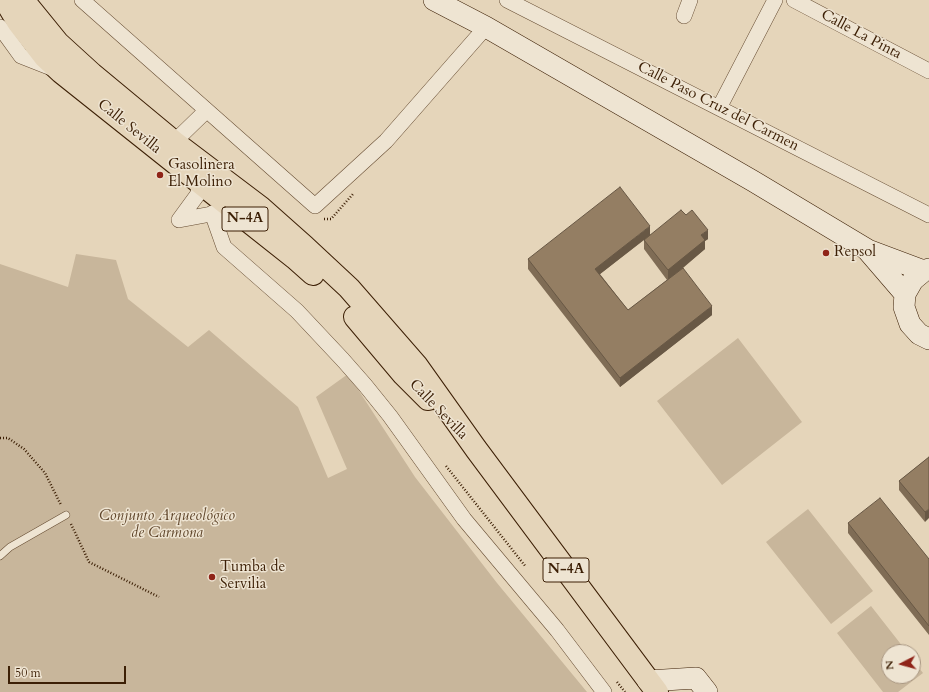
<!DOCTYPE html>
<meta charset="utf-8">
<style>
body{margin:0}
#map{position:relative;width:929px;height:692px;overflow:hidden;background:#e5d5ba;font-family:Cardo,serif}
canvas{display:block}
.north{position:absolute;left:881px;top:644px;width:40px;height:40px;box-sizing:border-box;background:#eee4d2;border:1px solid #a79580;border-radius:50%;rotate:264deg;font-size:11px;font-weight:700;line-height:16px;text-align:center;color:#3c1f05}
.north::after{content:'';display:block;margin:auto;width:14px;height:18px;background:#8f2418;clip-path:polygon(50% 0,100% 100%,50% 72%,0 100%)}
.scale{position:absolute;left:8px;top:666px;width:118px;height:18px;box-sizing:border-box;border:2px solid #3c1f05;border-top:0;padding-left:5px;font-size:12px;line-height:14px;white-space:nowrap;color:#3c1f05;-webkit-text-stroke:3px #eee4d2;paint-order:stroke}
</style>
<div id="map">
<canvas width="929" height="692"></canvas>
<div class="north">N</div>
<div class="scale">50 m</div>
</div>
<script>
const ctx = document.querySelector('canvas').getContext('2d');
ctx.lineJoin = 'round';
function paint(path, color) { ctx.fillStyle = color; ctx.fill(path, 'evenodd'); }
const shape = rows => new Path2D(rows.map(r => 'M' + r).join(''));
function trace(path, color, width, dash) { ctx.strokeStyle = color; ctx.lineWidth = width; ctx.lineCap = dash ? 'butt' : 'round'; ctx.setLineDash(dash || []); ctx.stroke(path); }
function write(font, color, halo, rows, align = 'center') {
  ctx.font = font + ' Cardo,serif'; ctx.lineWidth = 3; ctx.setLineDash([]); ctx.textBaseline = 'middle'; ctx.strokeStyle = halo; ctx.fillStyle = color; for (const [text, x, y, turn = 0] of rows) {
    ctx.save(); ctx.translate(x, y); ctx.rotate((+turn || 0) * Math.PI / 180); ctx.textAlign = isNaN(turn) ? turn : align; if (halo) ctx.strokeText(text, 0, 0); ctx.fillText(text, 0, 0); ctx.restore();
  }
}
const green = shape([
 [76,254,116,260,128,299,188,347,209,330,298,407,328,478,347,469,316,397,348,374,415,477,497,583,587,692,0,692,0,264,68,287],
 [738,338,802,422,722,485,657,401],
 [808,509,873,591,831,624,766,542],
 [871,606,907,652,889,652,889,676,913,676,913,660,923,673,898,692,883,692,837,633]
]);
const path = shape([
 [324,219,331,219,353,194],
 [0,438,8,438,24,449,45,473,61,505],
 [446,466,526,567],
 [71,524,89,562,159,597],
 [617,682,625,692]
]);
const lane = shape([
 [0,556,10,547,66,515]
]);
const street = shape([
 [82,0,315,206,386,141,486,27],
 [507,0,929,215],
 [794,0,929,71],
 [684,16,690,0],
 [0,27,21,56,54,69],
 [719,108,775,0],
 [174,142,206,111],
 [199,182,198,194,179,220,222,212],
 [212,213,224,247,297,311,343,360,365,385,390,416,464,519,557,630,604,692]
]);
const secondary = shape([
 [434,0,486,27,753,181,868,250,924,271],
 [868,251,905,294],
 [929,269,924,271,913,280,905,294,904,307,910,324,919,334,929,339],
 [648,681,696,678,707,692]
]);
const highway = shape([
 [5,0,18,22,45,57,61,72,233,209,295,258,313,274],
 [23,0,58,43,92,74,174,142,260,207,305,247,349,288,417,366,476,449,657,692],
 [355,317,403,374,428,399]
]);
const wall = shape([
 [686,215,708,239,705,241,705,249,683,268,712,315,620,387,528,269,528,259,650,235],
 [644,240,644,249,667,280,628,310,600,274],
 [929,457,925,522,899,490,899,481],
 [848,523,929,559,929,635,848,533]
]);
const shadedWall = shape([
 [650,226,650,235,595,278,595,269],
 [708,230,708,239,705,241,705,249,668,280,668,270,701,235],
 [712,306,712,315,620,387,620,378],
 [929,509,929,518,925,522,925,512]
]);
const building = shape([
 [620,187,650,226,595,269,628,310,683,268,712,306,620,378,528,259,620,187],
 [681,210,686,215,692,210,708,230,701,235,705,240,668,270,644,240,681,210],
 [929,457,929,509,925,512,899,481,929,457],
 [880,498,929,559,929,626,848,523,880,498]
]);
const markers = [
 [160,175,4,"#8f2418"],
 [826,253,4,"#8f2418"],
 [212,577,4,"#8f2418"]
];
const shields = [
 [245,219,46],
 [566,570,46]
];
const shieldNames = [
 ["N-4A",245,219],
 ["N-4A",566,570]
];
const streetNames = [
 ["Calle La Pinta",861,35,28],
 ["Calle Paso Cruz del Carmen",718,107,27],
 ["Calle Sevilla",129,127,39],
 ["Calle Sevilla",438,410,46]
];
const poiNames = [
 ["Gasolinera",168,166],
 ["El Molino",168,183],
 ["Repsol",834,253],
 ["Tumba de",220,568],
 ["Servilia",220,585]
];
const parkNames = [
 ["Conjunto Arqueológico",167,517],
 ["de Carmona",167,534]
];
paint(green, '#c8b69b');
trace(lane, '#664c32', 8);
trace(street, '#664c32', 16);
trace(secondary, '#3c1f05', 22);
trace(highway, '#3c1f05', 24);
trace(path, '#3c1f05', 2.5, [1, 2]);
trace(lane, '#eee4d2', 7);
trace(street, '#eee4d2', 15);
trace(secondary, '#eee4d2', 21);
trace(highway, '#e5d5ba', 22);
paint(wall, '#7f6c55');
paint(shadedWall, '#685845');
paint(building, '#947e63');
trace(building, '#685845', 1);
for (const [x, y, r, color] of markers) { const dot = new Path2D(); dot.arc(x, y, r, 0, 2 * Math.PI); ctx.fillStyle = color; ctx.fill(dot); trace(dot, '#eee4d2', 1.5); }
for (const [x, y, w] of shields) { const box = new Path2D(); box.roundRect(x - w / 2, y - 12, w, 24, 3); ctx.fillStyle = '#eee4d2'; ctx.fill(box); trace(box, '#3c1f05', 1); }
write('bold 14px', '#3c1f05', null, shieldNames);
write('15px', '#3c1f05', '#eee4d2', streetNames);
write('15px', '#3c1f05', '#eee4d2', poiNames, 'left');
write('italic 15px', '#5f452a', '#eee4d2', parkNames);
</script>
